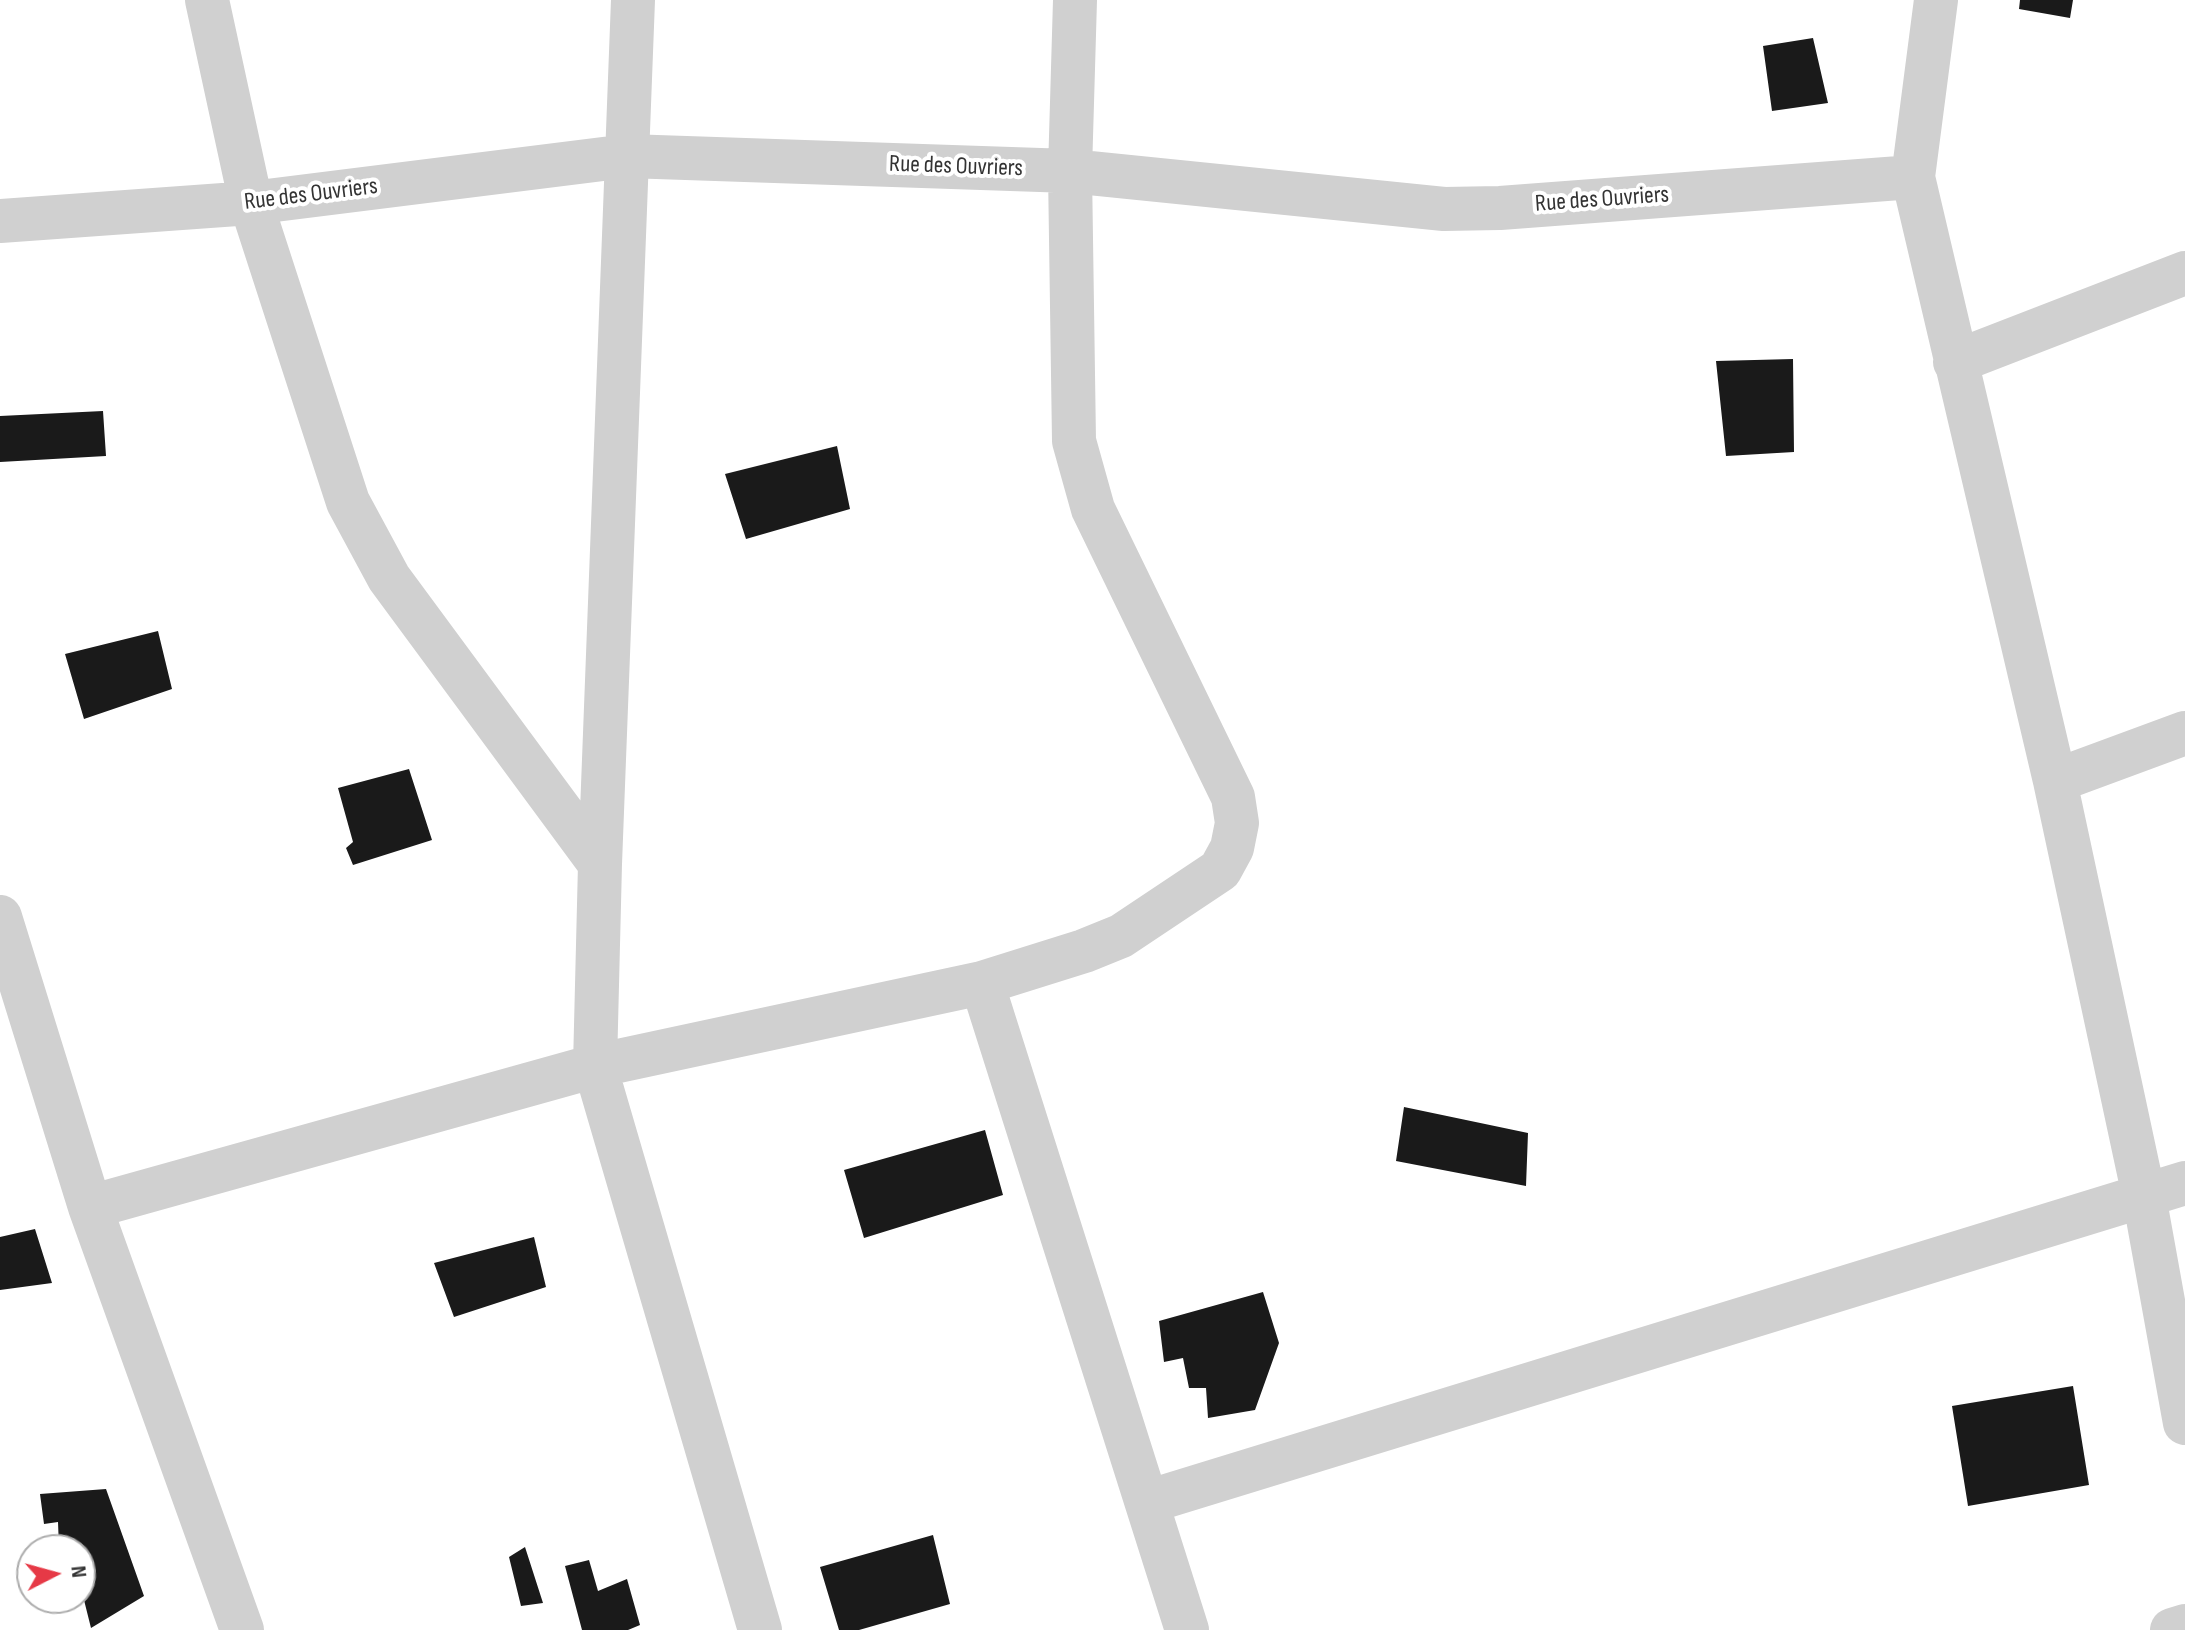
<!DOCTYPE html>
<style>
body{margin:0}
#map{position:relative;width:2185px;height:1630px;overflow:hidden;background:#fff;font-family:"Sofia Sans Condensed",sans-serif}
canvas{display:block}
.north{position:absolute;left:16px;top:1534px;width:80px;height:80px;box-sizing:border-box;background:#fff;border:2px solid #adadad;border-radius:50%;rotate:84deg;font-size:22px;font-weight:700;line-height:32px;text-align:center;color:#333}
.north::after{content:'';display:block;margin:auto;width:28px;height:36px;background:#e63946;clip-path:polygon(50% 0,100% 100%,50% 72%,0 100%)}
</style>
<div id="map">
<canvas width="2185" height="1630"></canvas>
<div class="north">N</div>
</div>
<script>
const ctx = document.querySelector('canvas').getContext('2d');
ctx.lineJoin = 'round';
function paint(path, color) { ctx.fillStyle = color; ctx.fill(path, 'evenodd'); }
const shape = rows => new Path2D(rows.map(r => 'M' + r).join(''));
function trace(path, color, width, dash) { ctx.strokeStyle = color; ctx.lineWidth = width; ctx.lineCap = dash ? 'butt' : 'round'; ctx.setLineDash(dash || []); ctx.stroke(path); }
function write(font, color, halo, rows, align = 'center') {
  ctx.font = font + ' "Sofia Sans Condensed",sans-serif'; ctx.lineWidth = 8; ctx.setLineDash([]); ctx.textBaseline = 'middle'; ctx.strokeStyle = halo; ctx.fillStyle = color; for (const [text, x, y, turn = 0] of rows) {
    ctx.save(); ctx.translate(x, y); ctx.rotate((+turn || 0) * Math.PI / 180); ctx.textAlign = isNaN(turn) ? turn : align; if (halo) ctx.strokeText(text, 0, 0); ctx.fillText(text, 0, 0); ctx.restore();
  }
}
const building = shape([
 [2020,0,2073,0,2070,18,2019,9],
 [1813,38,1828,103,1772,111,1763,46],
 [1793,359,1794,452,1726,456,1716,361],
 [103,411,106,456,0,462,0,416],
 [837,446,850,509,746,539,725,474],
 [158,631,172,689,84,719,65,654],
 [409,769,432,840,353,865,346,848,353,842,338,788],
 [1404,1107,1528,1133,1526,1186,1396,1161],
 [985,1130,1003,1195,864,1238,844,1170],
 [35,1229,52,1283,0,1290,0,1237],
 [534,1237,546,1287,454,1317,434,1263],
 [1263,1292,1279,1343,1255,1410,1208,1418,1206,1388,1189,1388,1183,1358,1164,1362,1159,1321],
 [2073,1386,2089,1485,1968,1506,1952,1406],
 [106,1489,144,1596,91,1628,80,1584,80,1550,72,1550,71,1545,59,1548,58,1522,44,1524,40,1494],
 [933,1535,950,1604,859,1630,839,1630,820,1567],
 [525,1547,543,1603,521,1606,509,1557],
 [589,1560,598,1591,627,1579,640,1625,628,1630,582,1630,565,1566]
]);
const minor = shape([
 [207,0,251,203,348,502,389,578,600,864],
 [633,0,600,864,595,1066,760,1630],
 [1936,0,1913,177,2055,781,2144,1196,2185,1423],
 [0,221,251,203,627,156,1070,171,1444,209,1500,208,1913,177],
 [1955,362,2185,273],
 [2055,781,2185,733],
 [0,917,90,1207,242,1630],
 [982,983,1187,1630],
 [90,1207,595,1066,982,983,1084,951,1121,936,1220,870,1232,848,1237,823,1233,797,1093,509,1074,441,1070,171,1075,0],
 [1147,1502,2185,1183],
 [2172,1630,2185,1626]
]);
const streetNames = [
 ["Rue des Ouvriers",956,167,2],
 ["Rue des Ouvriers",311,195,-7],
 ["Rue des Ouvriers",1602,200,-4]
];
paint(building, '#1a1a1a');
trace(minor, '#d0d0d0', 44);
write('24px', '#333', '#fff', streetNames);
</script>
